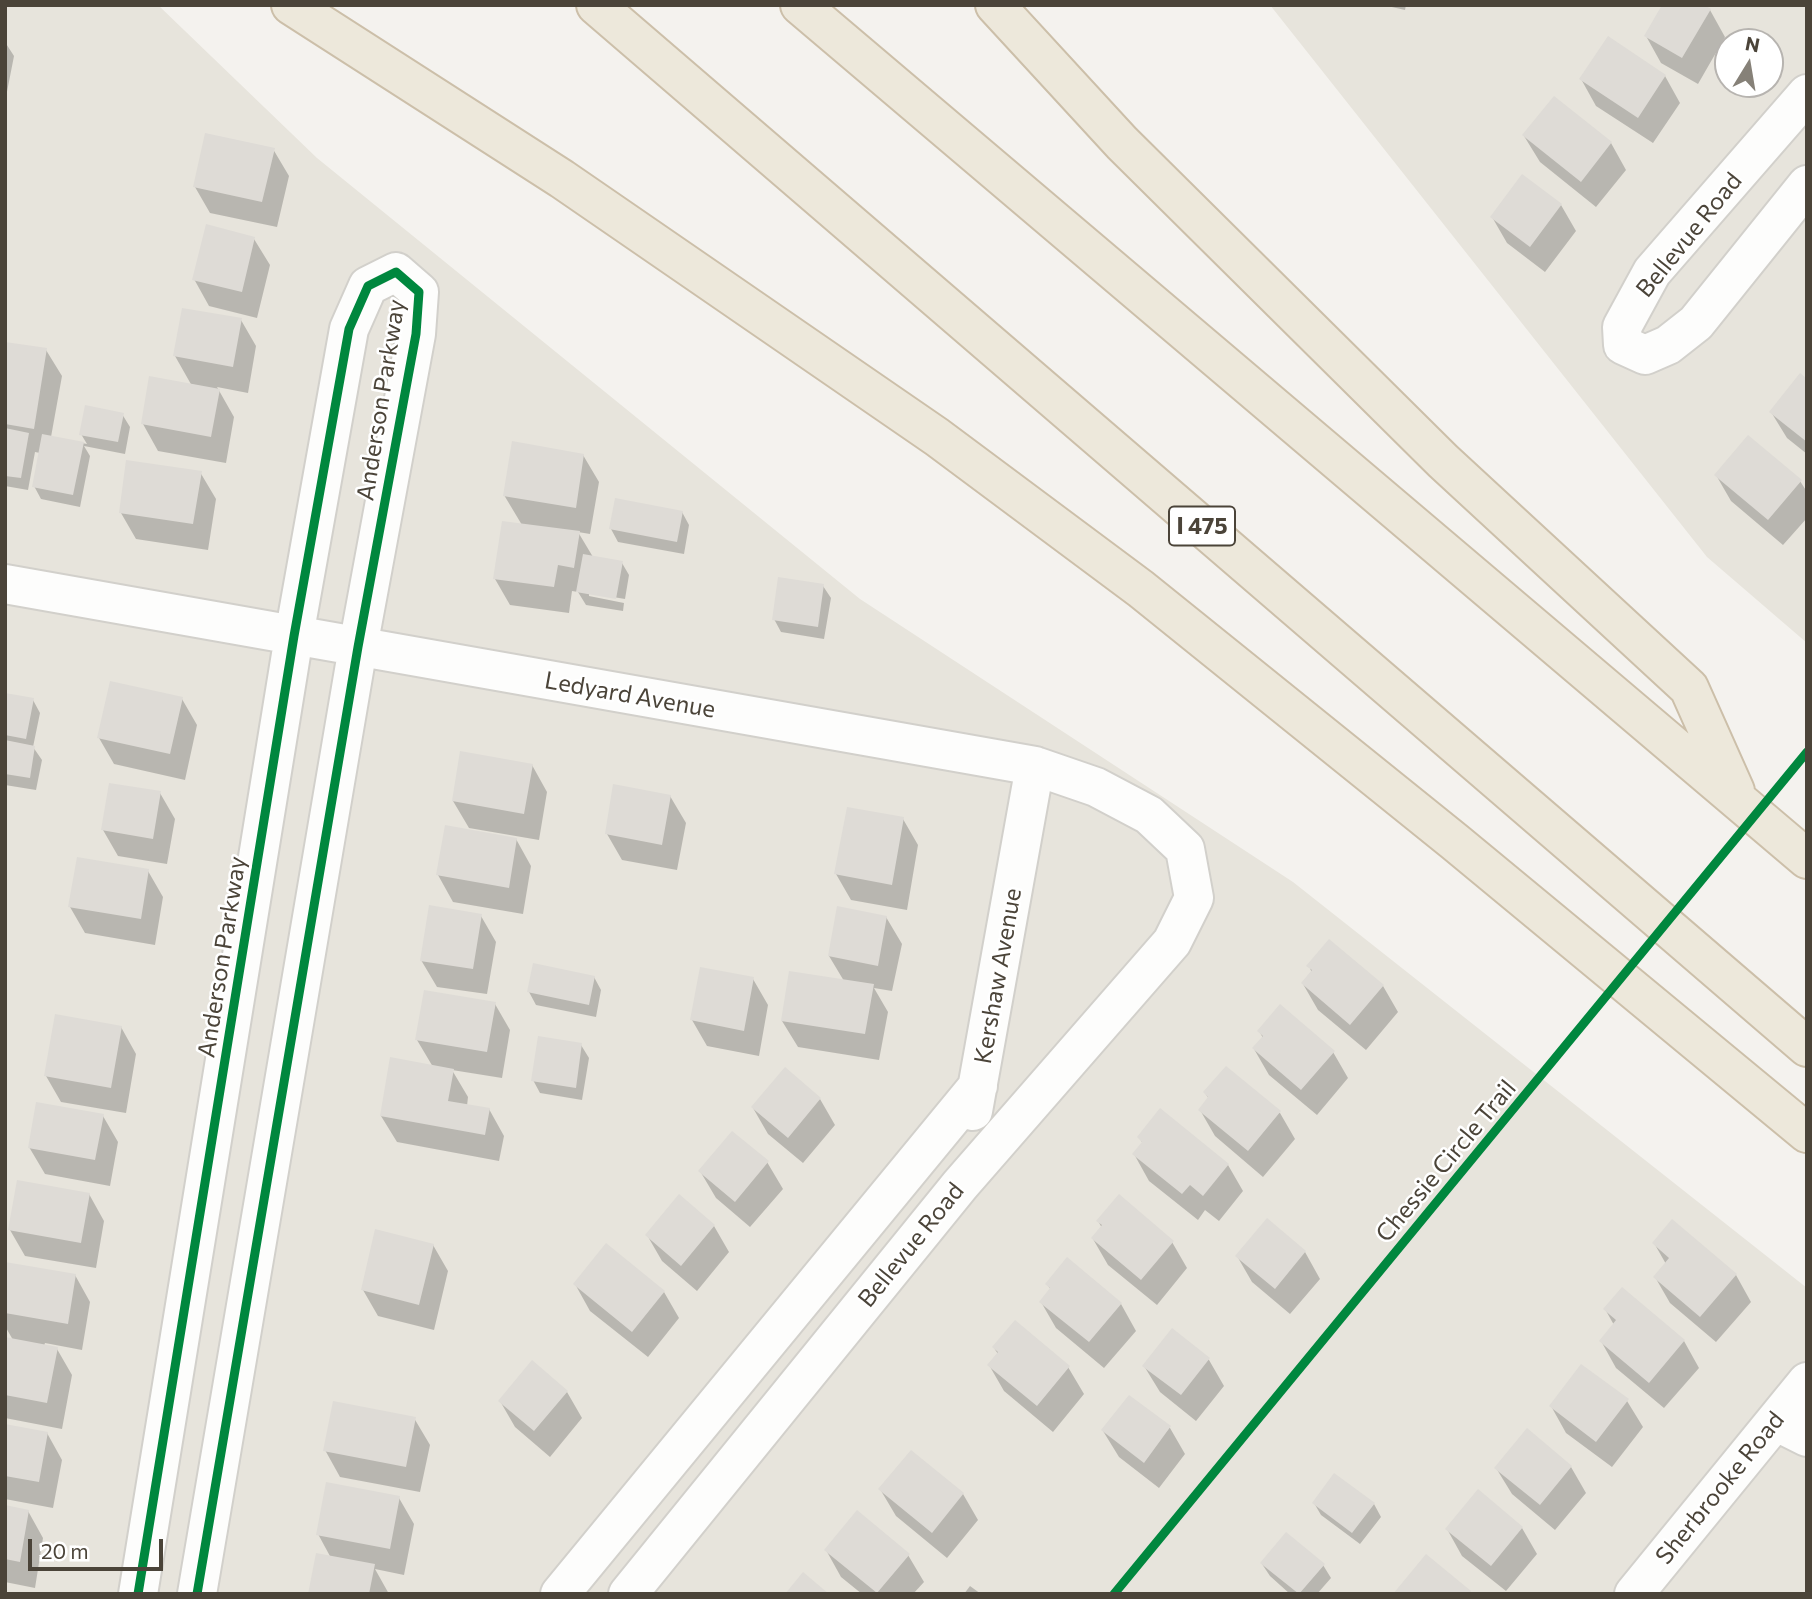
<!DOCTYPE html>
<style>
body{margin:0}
#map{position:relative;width:1812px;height:1599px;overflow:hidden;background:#f4f2ee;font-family:Commissioner,sans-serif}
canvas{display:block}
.frame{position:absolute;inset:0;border:7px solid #4b4439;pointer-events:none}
.north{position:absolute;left:1714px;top:28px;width:70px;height:70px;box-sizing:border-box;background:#fff;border:2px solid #b7b4b0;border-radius:50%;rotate:11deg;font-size:19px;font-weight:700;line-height:28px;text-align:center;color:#4b4439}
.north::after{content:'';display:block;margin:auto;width:24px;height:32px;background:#868178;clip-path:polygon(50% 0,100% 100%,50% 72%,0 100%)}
.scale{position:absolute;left:28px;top:1539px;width:135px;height:32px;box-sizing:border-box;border:4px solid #4b4439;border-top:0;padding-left:9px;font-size:21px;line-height:24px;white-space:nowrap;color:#4b4439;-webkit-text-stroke:5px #fff;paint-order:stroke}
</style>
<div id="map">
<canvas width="1812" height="1599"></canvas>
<div class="frame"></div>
<div class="north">N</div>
<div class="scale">20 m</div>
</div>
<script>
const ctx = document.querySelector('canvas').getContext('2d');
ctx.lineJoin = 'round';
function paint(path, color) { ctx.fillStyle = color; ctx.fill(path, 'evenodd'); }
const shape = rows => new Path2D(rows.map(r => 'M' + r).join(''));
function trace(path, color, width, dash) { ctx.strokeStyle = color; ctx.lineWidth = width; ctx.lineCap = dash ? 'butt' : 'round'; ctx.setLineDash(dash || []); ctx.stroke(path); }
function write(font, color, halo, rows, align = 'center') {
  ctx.font = font + ' Commissioner,sans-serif'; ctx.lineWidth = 5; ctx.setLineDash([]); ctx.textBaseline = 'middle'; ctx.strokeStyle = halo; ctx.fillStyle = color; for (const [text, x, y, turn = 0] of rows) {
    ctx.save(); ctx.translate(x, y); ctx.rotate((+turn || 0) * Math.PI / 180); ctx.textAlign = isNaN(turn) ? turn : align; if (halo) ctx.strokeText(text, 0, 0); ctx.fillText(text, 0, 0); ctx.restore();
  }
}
const residential = shape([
 [5,5,158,5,317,158,860,599,1293,882,1807,1288,1807,1594,5,1594],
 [1270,5,1807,5,1807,643,1707,557],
 [1728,42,1770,42,1770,84,1728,84]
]);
const shadow = shape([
 [1383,5,1406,5,1405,10],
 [1710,10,1725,37,1698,84,1661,63,1646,36],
 [5,42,14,56,5,102],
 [1665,76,1680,103,1653,143,1596,106,1581,79],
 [1555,98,1611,143,1626,170,1596,207,1540,162,1524,136],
 [273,149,289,176,277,227,210,213,195,187],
 [1561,205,1576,231,1545,272,1507,243,1492,217],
 [254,239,270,265,257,318,209,306,194,279],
 [241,320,256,346,248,393,217,387,234,417,226,463,158,451,143,424,192,386,175,356],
 [5,343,46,350,62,376,51,437,87,444,81,434,122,414,130,427,125,454,84,446,90,456,80,507,41,499,34,486,40,453,35,452,28,490,5,486],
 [1807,381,1807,454,1787,438,1771,412],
 [583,455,599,482,590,534,578,532,593,557,622,563,629,575,625,599,589,593,589,596,624,603,623,611,586,605,578,592,572,591,569,613,510,605,495,579,522,525,504,495],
 [200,472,216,499,208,550,136,539,121,513],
 [1716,475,1800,481,1807,492,1807,518,1783,545,1731,501],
 [682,512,689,525,684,554,618,542,611,529],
 [823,586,831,598,824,639,781,632,774,619],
 [5,694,33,700,40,713,33,747,42,760,36,790,5,785],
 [182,699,197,725,185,780,114,764,99,738],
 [532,765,547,792,539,840,469,828,453,801],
 [160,793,175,819,167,864,118,856,103,830],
 [670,796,686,823,677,870,622,860,607,834],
 [903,819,918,845,907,910,851,900,836,874],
 [516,839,531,866,523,914,453,902,438,875],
 [148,871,163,897,155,945,85,933,70,907],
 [481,916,496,942,487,994,437,987,421,960],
 [886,917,902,944,892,991,874,988,888,1012,879,1060,798,1047,782,1021,844,981,829,956],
 [1309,966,1383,986,1398,1012,1366,1050,1318,1010,1303,984,1312,973],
 [594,977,601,990,596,1017,536,1005,529,992],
 [753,979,768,1005,759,1056,707,1046,692,1020],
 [495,1004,510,1030,502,1078,452,1070,468,1097,467,1106,489,1109,504,1136,499,1161,397,1142,381,1116,433,1067,417,1040],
 [121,1027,136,1054,126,1113,61,1102,46,1076],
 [1259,1031,1333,1052,1348,1078,1317,1115,1269,1075,1254,1049,1263,1038],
 [581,1045,589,1058,582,1100,540,1093,533,1080],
 [1205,1093,1280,1113,1295,1139,1263,1177,1215,1136,1200,1110,1209,1099],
 [820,1099,835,1125,803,1163,768,1134,753,1108],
 [103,1116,118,1142,110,1186,45,1174,29,1147],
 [1139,1137,1228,1165,1243,1191,1219,1221,1205,1210,1198,1220,1149,1181,1134,1154,1143,1144],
 [767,1162,783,1189,750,1227,716,1198,700,1171],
 [89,1194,104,1221,96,1268,25,1256,10,1230],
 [1267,1220,1305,1252,1320,1279,1290,1314,1252,1282,1237,1256],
 [1098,1221,1172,1242,1187,1268,1157,1305,1108,1265,1093,1239,1102,1228],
 [714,1226,729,1252,697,1291,662,1261,647,1235],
 [1654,1243,1736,1275,1751,1302,1716,1342,1670,1303,1655,1277,1666,1264],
 [433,1245,448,1271,434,1330,378,1316,363,1290],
 [5,1263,75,1275,90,1302,82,1350,45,1343,44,1346,57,1349,72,1375,62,1429,5,1418,5,1339,13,1340,5,1326],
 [575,1284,664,1292,679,1318,648,1357,590,1311],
 [1047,1284,1121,1304,1136,1331,1104,1368,1056,1328,1041,1302,1051,1290],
 [1605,1309,1684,1341,1699,1368,1664,1408,1616,1368,1601,1341,1614,1325],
 [1172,1331,1209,1360,1224,1386,1196,1421,1160,1392,1144,1366],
 [994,1348,1068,1367,1084,1394,1053,1432,1004,1391,989,1365,998,1354],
 [567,1392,582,1418,550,1457,515,1427,500,1401],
 [1129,1397,1170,1428,1185,1454,1159,1488,1119,1457,1103,1431],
 [1627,1401,1643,1427,1612,1467,1566,1433,1551,1406],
 [414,1418,430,1445,420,1492,340,1477,325,1450],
 [5,1426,47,1433,62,1460,53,1508,5,1499],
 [911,1452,963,1494,978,1520,947,1558,896,1516,880,1489],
 [1571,1467,1586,1493,1555,1530,1512,1494,1496,1468],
 [399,1498,414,1524,404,1575,375,1569,389,1594,310,1594,331,1558,318,1534],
 [1314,1503,1374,1504,1381,1517,1360,1544,1321,1515],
 [5,1507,28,1511,43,1538,35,1588,5,1582],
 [1522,1528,1537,1554,1506,1591,1462,1556,1447,1529],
 [826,1550,908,1555,924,1582,913,1594,862,1594,841,1577],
 [1262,1564,1323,1565,1331,1578,1317,1594,1290,1594,1270,1576],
 [970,1586,981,1594,964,1594]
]);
const building = shape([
 [1662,5,1704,5,1711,9,1682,58,1644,36],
 [1608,36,1666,75,1638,118,1579,79],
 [1554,96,1612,142,1581,182,1522,135],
 [205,133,275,148,262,202,193,187],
 [1522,174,1562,204,1530,247,1490,217],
 [206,224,255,237,242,292,192,280],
 [182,308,242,318,233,367,173,356],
 [5,342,47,348,34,429,5,424],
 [1800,373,1807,379,1807,442,1769,412],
 [149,376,220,389,211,437,141,424],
 [85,405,124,413,118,442,79,435],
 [5,428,29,433,21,478,5,476],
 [42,434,84,442,73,495,32,487],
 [1748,435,1802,480,1768,520,1714,475],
 [512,441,584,454,576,508,503,496],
 [126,460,202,471,193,524,119,513],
 [615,498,683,511,677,542,609,529],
 [502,521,580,531,574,568,558,565,554,587,493,579],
 [583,554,623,561,616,599,576,592],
 [778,577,824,584,818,627,772,620],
 [110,681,183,697,170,754,97,738],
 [5,693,34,698,26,739,5,735],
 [5,740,35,746,30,778,5,774],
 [460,751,533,764,524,814,452,801],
 [109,783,161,791,153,839,101,830],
 [613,784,671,795,662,845,605,834],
 [847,807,904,817,892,885,834,874],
 [445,825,517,838,509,888,436,875],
 [77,857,149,869,141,919,68,907],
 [429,905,482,914,473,969,420,961],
 [837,906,887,916,878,966,828,956],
 [1329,939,1384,985,1350,1025,1301,983,1312,970,1306,966],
 [533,963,595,976,589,1005,527,992],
 [700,967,754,977,744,1031,690,1020],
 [789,971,874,984,865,1034,781,1021],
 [424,990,496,1002,487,1052,415,1040],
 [1280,1004,1335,1051,1301,1090,1252,1048,1263,1036,1257,1031],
 [55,1014,122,1026,111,1088,44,1076],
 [538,1036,582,1043,576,1088,531,1081],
 [390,1057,454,1069,448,1101,490,1108,485,1135,380,1116],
 [1226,1066,1281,1111,1248,1151,1198,1110,1208,1097,1203,1092],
 [785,1067,821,1098,788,1138,751,1107],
 [36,1102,104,1114,95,1160,28,1148],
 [1160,1108,1229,1164,1203,1196,1190,1185,1182,1194,1132,1154,1142,1142,1137,1137],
 [732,1131,769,1161,735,1202,698,1171],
 [17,1180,90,1193,81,1243,8,1230],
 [679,1194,715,1225,681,1266,645,1235],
 [1119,1194,1174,1241,1141,1280,1091,1238,1102,1225,1096,1221],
 [1267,1218,1306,1251,1275,1289,1235,1256],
 [1672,1219,1737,1274,1700,1317,1653,1277,1669,1258,1652,1243],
 [375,1229,434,1244,419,1305,361,1290],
 [606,1243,665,1291,632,1332,573,1284],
 [1067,1257,1122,1303,1089,1342,1039,1302,1050,1288,1045,1284],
 [5,1262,76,1274,68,1324,5,1313],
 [1622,1287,1685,1340,1649,1383,1599,1341,1616,1320,1603,1309],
 [1015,1320,1070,1366,1037,1406,987,1365,998,1352,992,1347],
 [1172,1328,1210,1358,1181,1395,1142,1366],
 [5,1337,58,1347,47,1403,5,1395],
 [532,1360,568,1391,534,1431,498,1401],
 [1581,1364,1629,1399,1596,1442,1549,1406],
 [1129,1395,1171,1426,1144,1463,1101,1430],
 [333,1401,416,1417,406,1467,323,1451],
 [5,1424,48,1432,39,1482,5,1476],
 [1527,1428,1572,1466,1540,1505,1494,1468],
 [911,1450,964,1493,932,1533,878,1489],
 [1334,1473,1375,1503,1352,1533,1312,1503],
 [326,1482,400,1496,390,1549,316,1535],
 [1478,1489,1523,1527,1491,1566,1445,1529],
 [5,1505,29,1510,20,1562,5,1559],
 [857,1510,910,1554,877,1593,824,1550],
 [1286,1532,1325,1564,1299,1594,1260,1563],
 [316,1553,375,1564,369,1594,308,1594],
 [1426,1554,1471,1591,1469,1594,1393,1594],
 [803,1572,829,1594,785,1594]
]);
const minor = shape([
 [1807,94,1652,272,1622,327,1623,345,1645,355,1668,345,1696,323,1807,185],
 [5,584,1035,766,1096,787,1149,815,1185,849,1194,898,1172,942,960,1185,628,1594],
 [973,1111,1035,766],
 [1775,1421,1807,1437],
 [138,1594,294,636,349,329,368,286,396,272,419,292,416,334,358,647,197,1594],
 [560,1594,978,1086],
 [1634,1594,1807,1382]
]);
const highway = shape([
 [291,5,562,179,937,437,1141,589,1455,842,1807,1133],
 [596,5,1807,1047],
 [800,5,1807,859],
 [995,5,1122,143,1443,461,1689,688,1735,791]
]);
const cycleway = shape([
 [138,1594,294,636,349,329,368,286,396,272,419,292,416,334,358,647,197,1594],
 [1114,1594,1807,752]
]);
const shields = [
 [1202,526,66]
];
const shieldNames = [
 ["I 475",1202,526]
];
const streetNames = [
 ["Bellevue Road",1689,235,-51],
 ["Anderson Parkway",381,400,-81],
 ["Ledyard Avenue",630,695,10],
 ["Anderson Parkway",222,957,-81],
 ["Kershaw Avenue",998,976,-80],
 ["Chessie Circle Trail",1446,1161,-50],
 ["Bellevue Road",911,1245,-51],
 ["Sherbrooke Road",1720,1488,-51]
];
paint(residential, '#e7e4dc');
paint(shadow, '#0003');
paint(building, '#dedbd6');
trace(minor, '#d2d0cb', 42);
trace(highway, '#ccbfa9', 42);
trace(minor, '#fdfdfc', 38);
trace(highway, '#ede8db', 38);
trace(cycleway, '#00873e', 9);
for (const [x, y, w] of shields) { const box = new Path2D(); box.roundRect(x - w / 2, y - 19.5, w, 39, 5); ctx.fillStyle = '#fff'; ctx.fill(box); trace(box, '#4b4439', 2); }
write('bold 23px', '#4b4439', null, shieldNames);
write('24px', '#4b4439', '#fff', streetNames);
</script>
